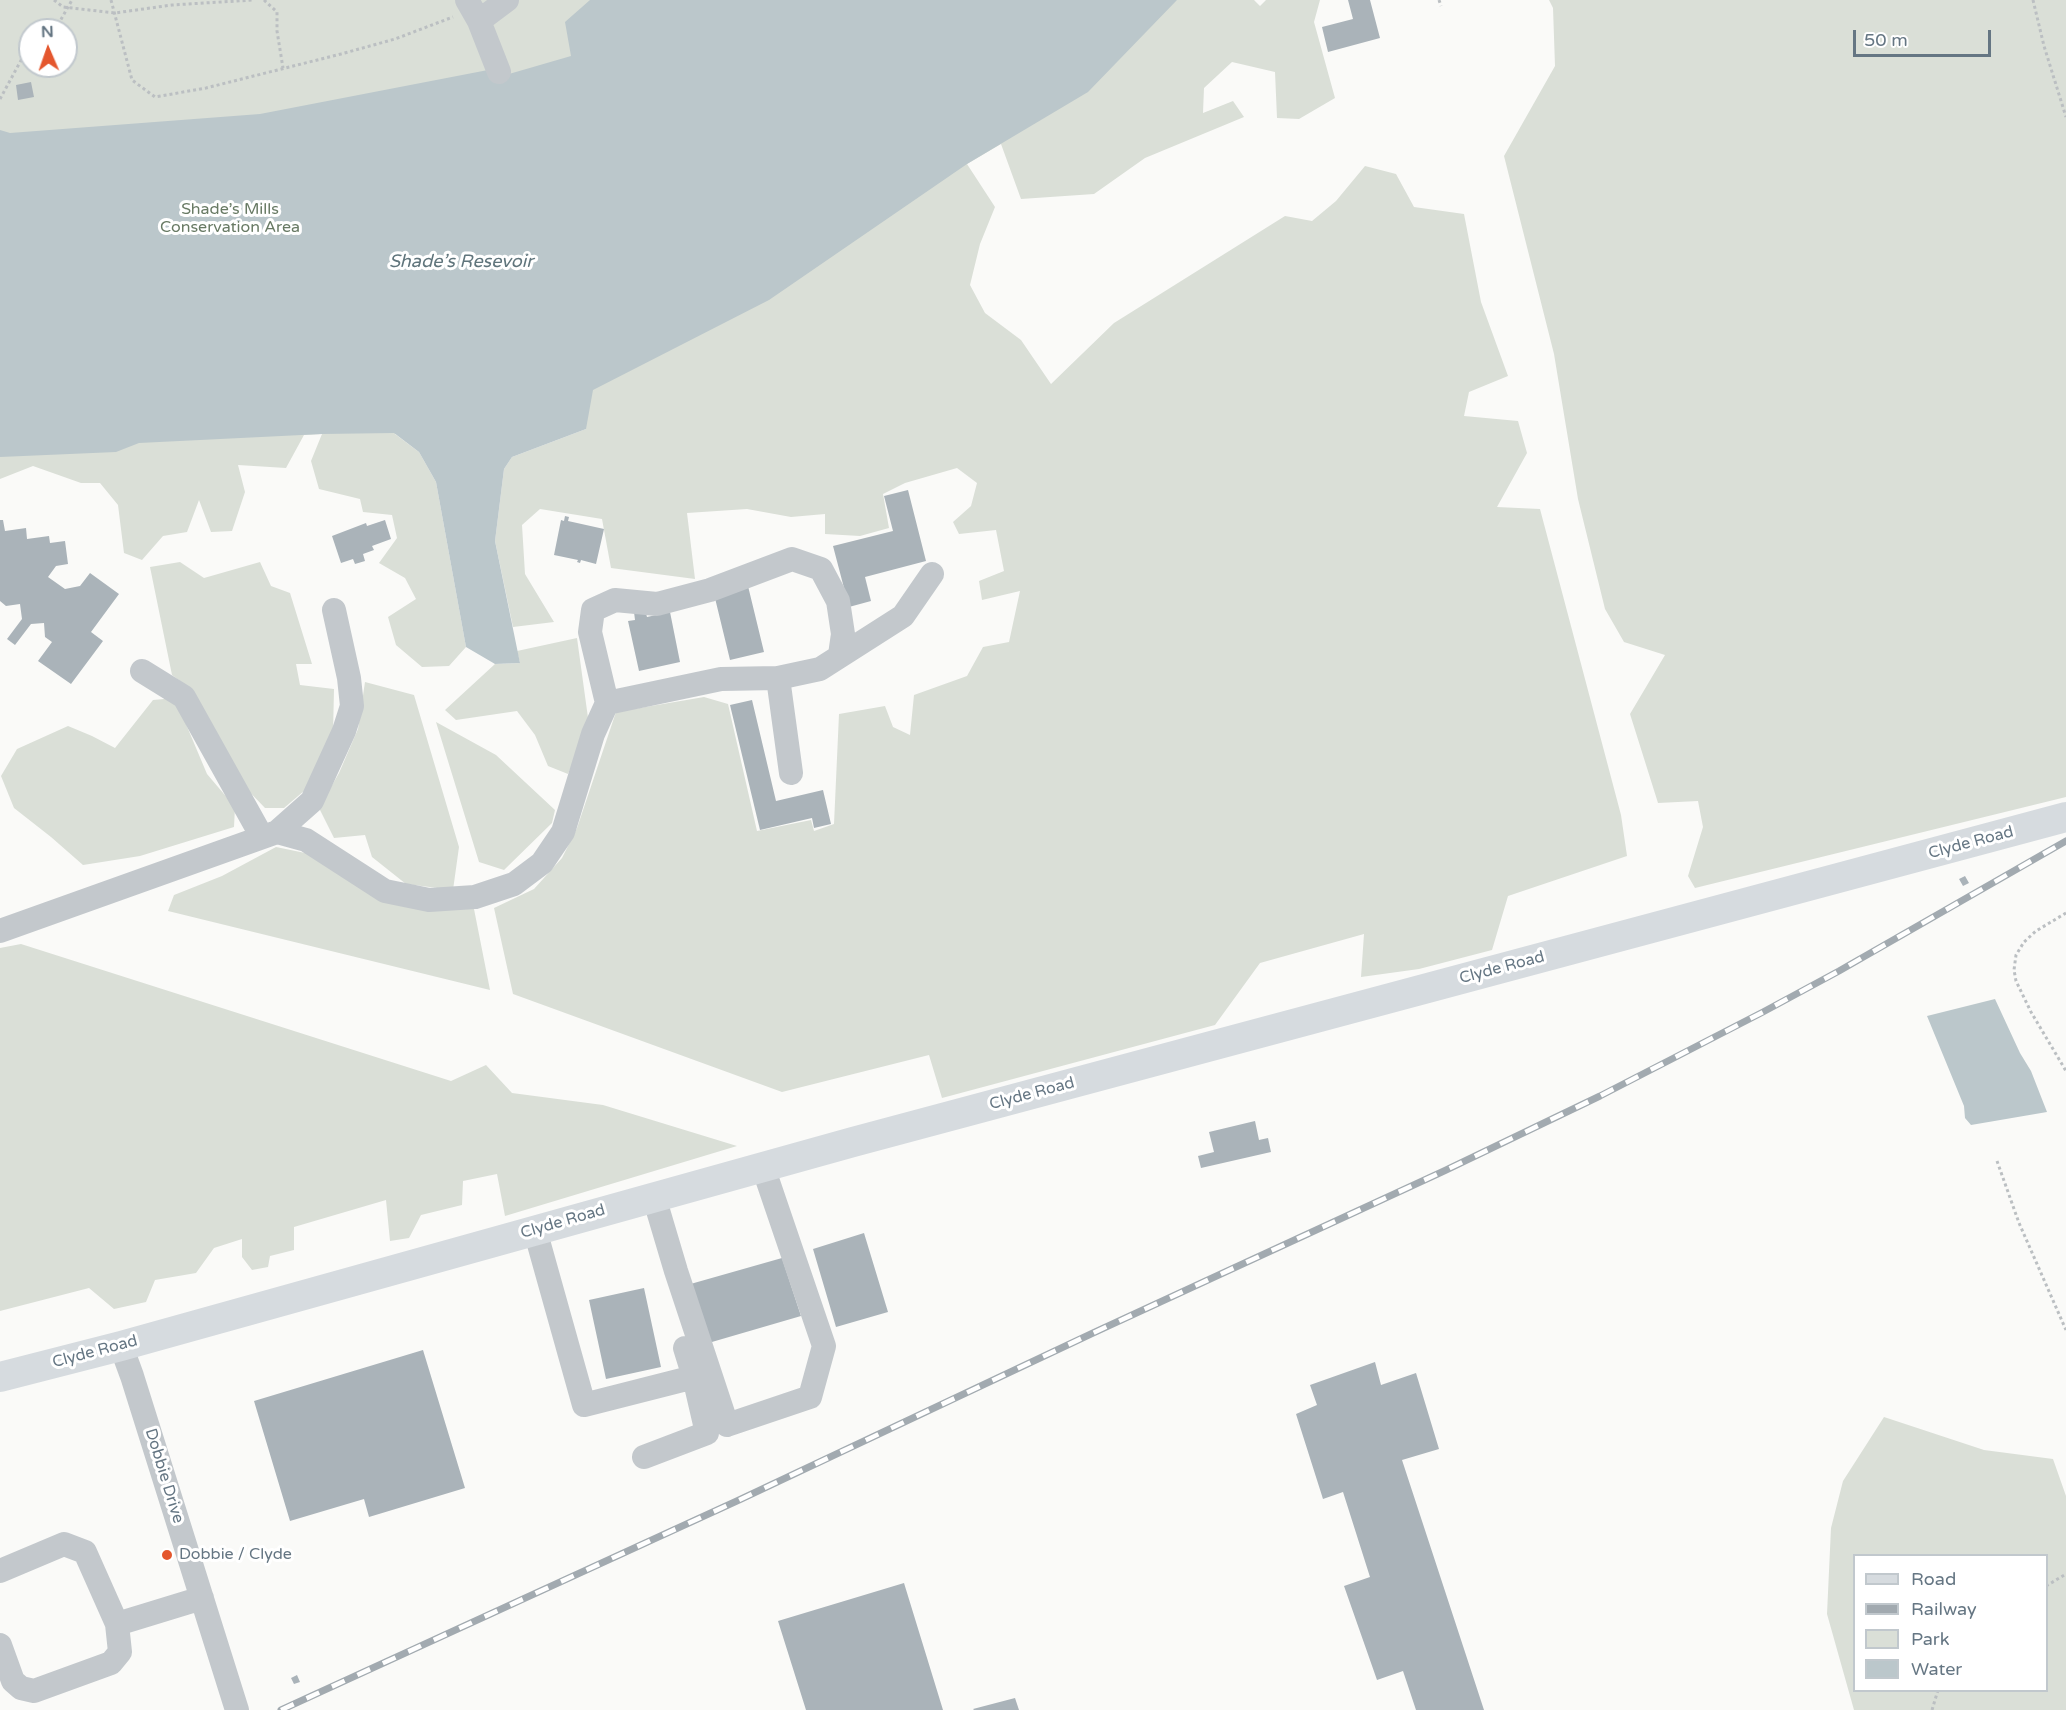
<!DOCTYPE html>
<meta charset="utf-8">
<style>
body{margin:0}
#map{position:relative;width:2066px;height:1710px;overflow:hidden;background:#fafaf8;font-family:"Varela Round",sans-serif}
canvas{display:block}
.legend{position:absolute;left:1853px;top:1554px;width:195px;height:138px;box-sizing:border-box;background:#fff;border:2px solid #c1c8cd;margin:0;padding:8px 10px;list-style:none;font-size:18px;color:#657683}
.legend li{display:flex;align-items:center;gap:12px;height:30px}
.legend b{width:30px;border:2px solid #c1c8cd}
.north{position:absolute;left:18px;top:18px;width:60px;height:60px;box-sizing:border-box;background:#fff;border:2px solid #c1c8cd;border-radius:50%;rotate:358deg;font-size:16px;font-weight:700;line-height:24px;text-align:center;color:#657683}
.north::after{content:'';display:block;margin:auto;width:21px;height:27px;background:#e4572e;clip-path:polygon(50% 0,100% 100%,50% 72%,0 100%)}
.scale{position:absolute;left:1853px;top:30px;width:138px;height:27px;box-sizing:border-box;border:3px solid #657683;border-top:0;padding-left:8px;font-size:18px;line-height:21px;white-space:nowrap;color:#657683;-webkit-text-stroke:4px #fff;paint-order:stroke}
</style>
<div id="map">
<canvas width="2066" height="1710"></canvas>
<ul class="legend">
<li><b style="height:8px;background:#d6dbdf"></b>Road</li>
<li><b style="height:8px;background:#a2aab0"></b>Railway</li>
<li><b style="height:16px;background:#dadfd7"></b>Park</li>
<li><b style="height:16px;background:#bbc7cb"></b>Water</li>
</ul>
<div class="north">N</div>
<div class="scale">50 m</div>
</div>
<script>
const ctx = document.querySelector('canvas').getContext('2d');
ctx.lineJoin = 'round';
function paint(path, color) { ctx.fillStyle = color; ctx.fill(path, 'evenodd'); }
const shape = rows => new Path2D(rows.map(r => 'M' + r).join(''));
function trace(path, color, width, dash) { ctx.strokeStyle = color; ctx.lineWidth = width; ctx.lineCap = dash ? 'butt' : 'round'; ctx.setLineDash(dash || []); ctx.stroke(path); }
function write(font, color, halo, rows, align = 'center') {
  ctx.font = font + ' "Varela Round",sans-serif'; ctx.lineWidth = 6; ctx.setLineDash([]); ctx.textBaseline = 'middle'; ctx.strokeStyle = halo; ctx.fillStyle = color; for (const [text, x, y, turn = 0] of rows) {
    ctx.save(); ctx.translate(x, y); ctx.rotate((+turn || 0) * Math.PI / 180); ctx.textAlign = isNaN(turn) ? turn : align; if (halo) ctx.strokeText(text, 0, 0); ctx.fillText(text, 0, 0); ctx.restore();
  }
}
const green = shape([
 [0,0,1254,0,1260,6,1266,0,1320,0,1314,22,1335,98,1299,119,1277,118,1275,72,1232,62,1204,88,1203,113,1233,101,1244,117,1145,158,1094,194,1021,199,1001,144,967,164,995,207,980,244,970,285,985,313,1021,340,1051,384,1114,323,1285,216,1312,221,1336,201,1365,166,1396,174,1414,207,1464,214,1481,302,1508,376,1469,392,1464,416,1518,421,1527,453,1497,507,1540,509,1621,815,1627,856,1508,896,1492,950,1419,969,1361,977,1364,934,1260,963,1215,1025,942,1098,929,1055,782,1092,513,994,494,908,534,889,562,858,577,828,616,712,704,697,728,704,757,831,811,820,814,831,834,824,839,714,885,706,893,727,910,735,914,695,967,676,983,647,1009,642,1020,591,982,600,979,581,1004,571,996,530,959,534,953,522,971,506,977,483,957,468,905,483,883,494,889,528,860,536,825,534,825,514,791,517,747,509,687,513,695,579,611,568,602,519,540,509,522,525,525,574,554,622,513,627,495,541,504,469,512,457,586,429,395,434,419,452,436,482,466,647,449,666,422,667,396,645,388,617,416,599,405,578,379,563,397,538,392,515,363,512,360,499,319,489,311,461,322,434,304,435,286,468,238,465,245,492,232,531,211,532,199,500,187,532,163,536,142,560,124,553,118,505,100,483,81,483,33,466,0,479],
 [30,30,66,30,66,66,30,66],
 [1549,0,2066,0,2066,797,1695,888,1688,876,1703,827,1698,801,1658,803,1630,714,1665,655,1624,642,1605,609,1578,499,1554,354,1504,156,1555,66,1553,8],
 [180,562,204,578,260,562,271,586,290,593,312,664,296,664,300,685,334,689,333,734,311,785,284,808,265,808,239,781,192,690,172,675,150,567],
 [577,638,589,725,568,774,548,766,535,735,517,711,456,720,445,710,495,664,520,663,517,651],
 [365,682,414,695,459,847,453,890,406,884,372,857,365,835,334,838,319,808,339,773,358,729],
 [175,698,207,774,235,807,234,827,140,856,83,865,51,837,14,808,1,776,17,749,68,726,92,736,115,748,153,700],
 [436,722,496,755,555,810,552,823,504,870,479,862],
 [276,847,310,854,417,908,474,909,490,990,168,911,174,895,222,876],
 [21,944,451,1081,486,1065,512,1093,603,1105,737,1146,505,1216,497,1174,463,1181,462,1205,421,1215,409,1238,390,1241,386,1200,294,1227,294,1250,270,1256,268,1267,252,1270,242,1257,242,1239,214,1248,196,1273,155,1280,146,1302,114,1309,89,1288,0,1311,0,948],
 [1884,1417,1984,1450,2053,1459,2066,1496,2066,1710,1854,1710,1827,1614,1831,1528,1843,1481],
 [1854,1556,2046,1556,2046,1690,1854,1690]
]);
const water = shape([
 [590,0,1177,0,1088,92,967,164,769,300,593,390,586,429,512,457,504,469,495,541,520,663,495,664,466,647,436,482,419,452,394,433,322,434,139,443,116,452,0,457,0,130,10,133,260,114,488,70,509,74,571,56,565,22],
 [1995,999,2020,1053,2031,1071,2047,1112,1971,1125,1965,1118,1964,1106,1927,1016]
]);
const building = shape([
 [1348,0,1370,0,1380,38,1328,52,1322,27,1353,19],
 [31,82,34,97,18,100,16,85],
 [908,490,926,561,865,577,871,601,849,607,833,546,893,531,884,496],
 [565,516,569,517,568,521,604,529,596,564,581,560,580,563,577,562,578,560,554,555,561,520,564,521],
 [0,520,3,520,5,531,26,528,27,539,49,536,50,543,65,541,68,564,56,566,48,577,65,589,80,586,90,573,119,594,91,632,103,641,71,684,38,661,52,642,45,637,44,623,31,624,15,645,7,639,22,619,20,604,6,606,0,601],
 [385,520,391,539,372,546,374,550,363,554,365,561,355,564,353,559,341,563,332,536,366,523,367,526],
 [748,586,764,652,730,660,714,594],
 [645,610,647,617,670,612,680,662,639,671,628,621,635,620,634,612],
 [752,700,776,801,823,790,831,824,814,828,812,818,760,830,730,705],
 [1965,876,1969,883,1963,886,1959,879],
 [1255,1121,1259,1140,1268,1138,1271,1152,1201,1168,1198,1156,1214,1152,1209,1132],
 [864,1233,888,1312,836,1327,813,1249],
 [782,1258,801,1316,705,1344,687,1285],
 [644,1288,661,1367,606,1379,589,1300],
 [423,1350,465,1488,369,1517,364,1499,290,1521,254,1401],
 [1375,1362,1381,1385,1416,1373,1439,1449,1402,1460,1484,1710,1416,1710,1403,1671,1377,1680,1344,1586,1370,1577,1343,1492,1323,1499,1296,1414,1317,1405,1310,1385],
 [904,1583,943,1710,806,1710,778,1621],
 [297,1675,300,1682,294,1684,291,1678],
 [1015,1698,1019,1710,974,1710,973,1709]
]);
const path = shape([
 [54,0,63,7,115,13,172,5,253,0],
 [111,0,132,80,155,97,206,88,341,54,395,39,453,17],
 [264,0,277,12,277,31,283,68],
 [1439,0,1441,6],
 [2033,0,2044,46,2066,117],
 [55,30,72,0],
 [0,99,25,53,30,50],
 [2066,913,2036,931,2024,942,2016,955,2014,970,2016,981,2031,1012,2066,1071],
 [1997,1161,2019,1223,2066,1330],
 [2046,1586,2066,1574],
 [1932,1710,1938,1690]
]);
const minor = shape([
 [467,0,479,21,499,72],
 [479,21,507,0],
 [142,671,184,697,262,837],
 [778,678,791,773],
 [607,703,721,679,778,678,820,669,903,616,932,574],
 [277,832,312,801,344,731,352,706,349,678,334,610],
 [0,931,277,832,306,840,385,891,429,900,475,897,514,884,542,863,563,832,593,734,607,703,590,632,593,610,615,600,657,604,710,590,792,559,821,569,838,601,843,634,840,655],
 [654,1197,676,1271,727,1425,810,1397,824,1346,763,1167],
 [535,1230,584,1405,694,1377,685,1348],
 [121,1346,132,1376,237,1710],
 [644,1457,707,1433,694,1377],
 [0,1571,64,1544,85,1552,117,1624,120,1652,111,1663,34,1691,21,1688,13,1681,0,1645],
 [117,1624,202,1598]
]);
const major = shape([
 [0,1377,121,1346,853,1142,2066,817]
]);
const rail = shape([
 [281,1710,739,1500,1093,1333,1444,1171,1600,1096,1763,1012,1839,971,2066,841]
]);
const markers = [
 [167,1555,6,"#e4572e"]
];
const parkNames = [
 ["Shade’s Mills",230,210],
 ["Conservation Area",230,228]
];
const streetNames = [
 ["Clyde Road",1971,843,-15],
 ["Clyde Road",1502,968,-15],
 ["Clyde Road",1032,1094,-15],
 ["Clyde Road",563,1222,-16],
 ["Clyde Road",95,1352,-15],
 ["Dobbie Drive",164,1476,73]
];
const poiNames = [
 ["Dobbie / Clyde",179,1555]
];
const waterNames = [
 ["Shade’s Resevoir",461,262]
];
paint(green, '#dadfd7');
paint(water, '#bbc7cb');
paint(building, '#aab3b9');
trace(path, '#bbbfc2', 3, [3, 3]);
trace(minor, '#c3c8cc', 24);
trace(major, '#d6dbdf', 30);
trace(rail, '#a2aab0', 7);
trace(rail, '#fff', 4.5, [14]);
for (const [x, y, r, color] of markers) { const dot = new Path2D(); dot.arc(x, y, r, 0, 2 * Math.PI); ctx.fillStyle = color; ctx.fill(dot); trace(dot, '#fff', 2); }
write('16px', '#687a64', '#fff', parkNames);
write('16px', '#657683', '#fff', streetNames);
write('16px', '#657683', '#fff', poiNames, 'left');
write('italic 18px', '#60757c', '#fff', waterNames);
</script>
